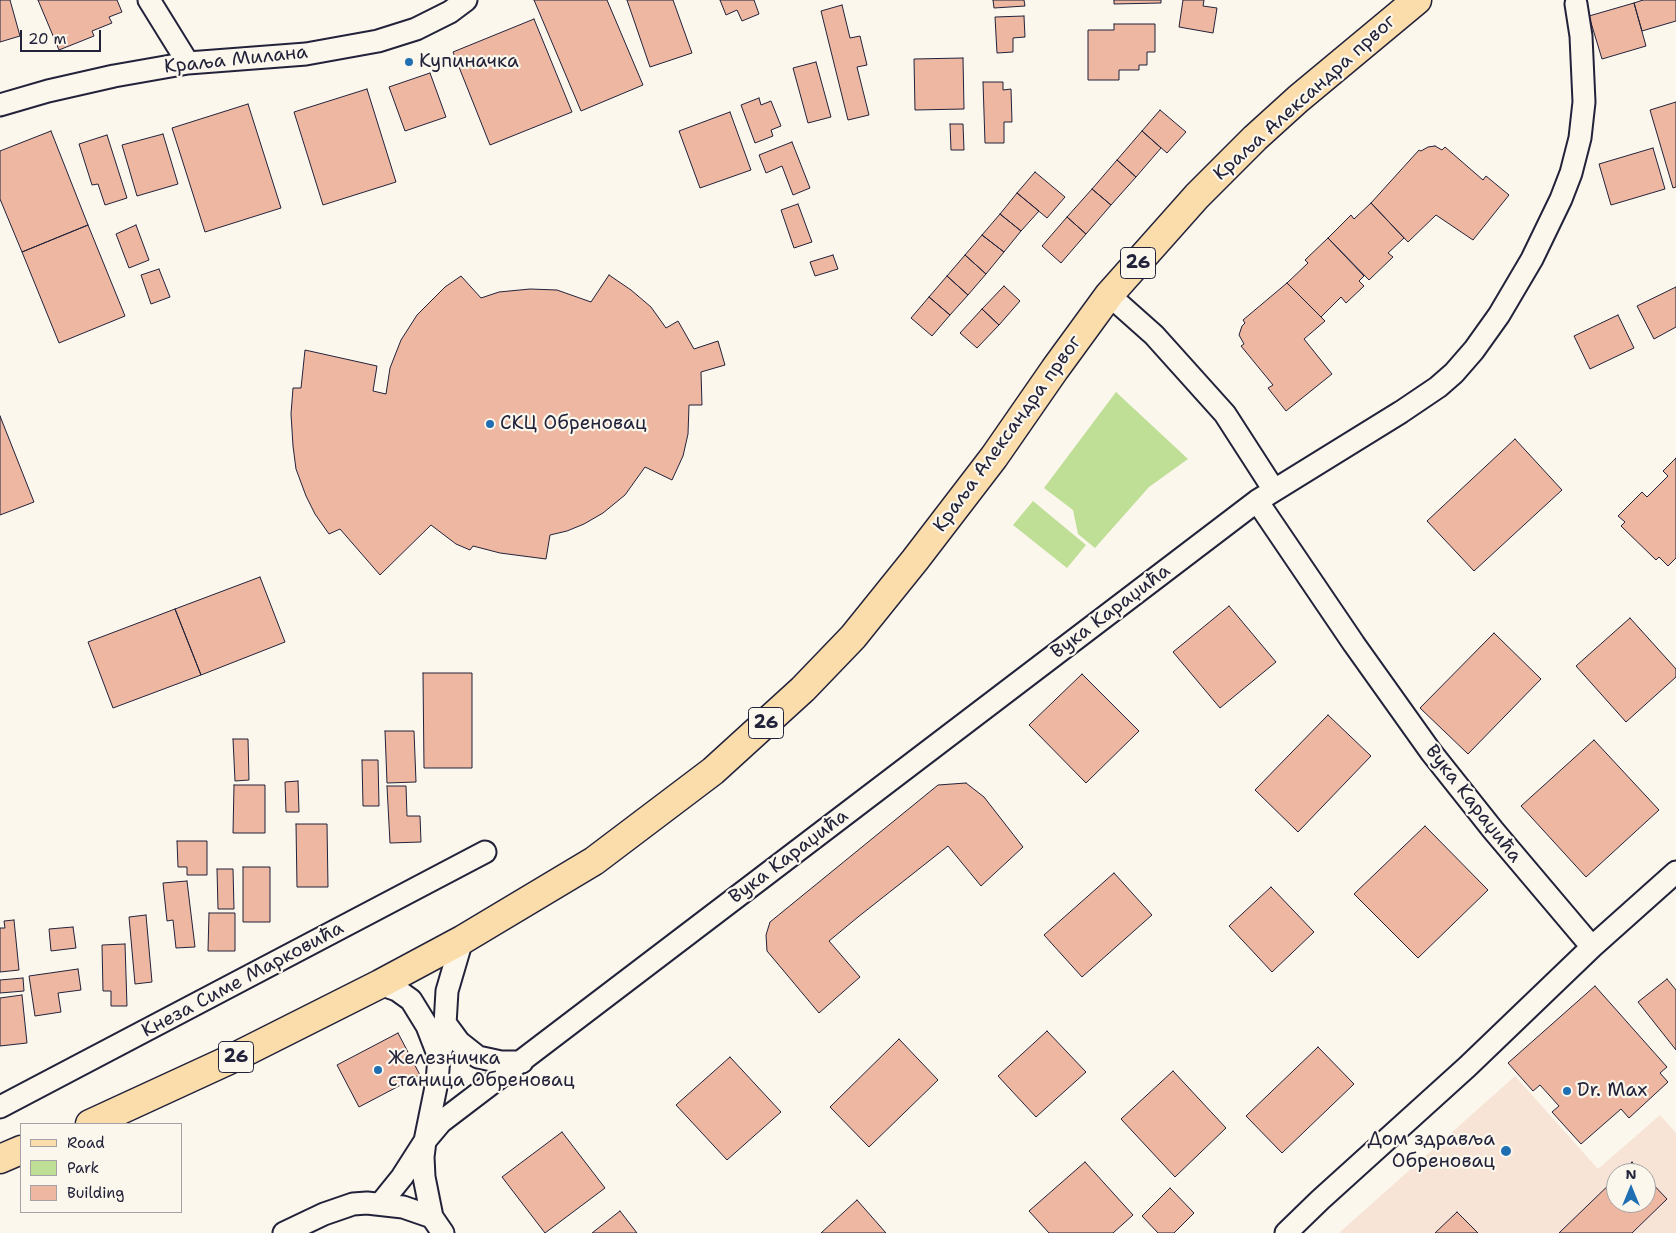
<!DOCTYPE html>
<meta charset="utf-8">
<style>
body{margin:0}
#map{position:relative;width:1676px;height:1233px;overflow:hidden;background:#fbf7ec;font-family:"Shantell Sans",sans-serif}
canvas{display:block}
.legend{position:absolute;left:20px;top:1123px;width:162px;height:90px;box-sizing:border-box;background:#fbf7ec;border:1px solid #a4a2a5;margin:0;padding:6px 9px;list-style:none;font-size:15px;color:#22223b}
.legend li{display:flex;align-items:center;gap:10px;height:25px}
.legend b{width:25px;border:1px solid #a4a2a5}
.north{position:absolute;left:1606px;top:1163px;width:50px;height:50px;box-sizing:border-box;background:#fbf7ec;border:1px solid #a4a2a5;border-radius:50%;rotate:0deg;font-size:14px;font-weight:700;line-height:20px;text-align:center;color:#22223b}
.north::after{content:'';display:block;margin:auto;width:18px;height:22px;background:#1f6fb2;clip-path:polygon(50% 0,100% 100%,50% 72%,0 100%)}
.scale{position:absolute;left:20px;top:30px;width:81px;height:22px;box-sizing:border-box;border:2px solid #22223b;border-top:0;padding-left:6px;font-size:15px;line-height:18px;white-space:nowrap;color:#22223b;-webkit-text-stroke:4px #fbf7ec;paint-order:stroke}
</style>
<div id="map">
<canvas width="1676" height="1233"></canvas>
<ul class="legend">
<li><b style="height:6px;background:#fbddab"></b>Road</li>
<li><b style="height:14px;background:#bfde96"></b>Park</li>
<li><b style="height:14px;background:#edb7a1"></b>Building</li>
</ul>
<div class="north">N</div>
<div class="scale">20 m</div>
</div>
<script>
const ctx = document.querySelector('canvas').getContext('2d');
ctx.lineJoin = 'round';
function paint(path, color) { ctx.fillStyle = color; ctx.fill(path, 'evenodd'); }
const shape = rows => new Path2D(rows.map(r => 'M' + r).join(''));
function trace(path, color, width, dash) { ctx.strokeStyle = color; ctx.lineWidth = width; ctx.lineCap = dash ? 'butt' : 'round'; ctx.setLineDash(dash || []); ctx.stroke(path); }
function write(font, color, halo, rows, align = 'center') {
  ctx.font = font + ' "Shantell Sans",sans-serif'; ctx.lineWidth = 4.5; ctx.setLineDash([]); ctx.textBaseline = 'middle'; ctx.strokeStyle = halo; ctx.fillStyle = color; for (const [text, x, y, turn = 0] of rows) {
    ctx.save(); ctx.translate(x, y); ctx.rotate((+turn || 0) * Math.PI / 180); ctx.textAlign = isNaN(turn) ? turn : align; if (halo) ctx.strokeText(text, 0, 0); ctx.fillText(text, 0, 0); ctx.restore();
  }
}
const built = shape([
 [1515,1076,1598,1169,1660,1115,1676,1133,1676,1233,1339,1233],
 [1616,1173,1646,1173,1646,1203,1616,1203]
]);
const green = shape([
 [1116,392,1188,459,1149,487,1095,548,1078,534,1073,510,1044,488],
 [1033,501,1086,545,1067,568,1013,525]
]);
const building = shape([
 [0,0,10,0,20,36,0,42,0,0],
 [38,0,117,0,122,12,109,17,112,23,92,31,94,36,59,50,38,0],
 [534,0,607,0,643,85,581,111,534,0],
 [627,0,673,0,692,53,650,67,627,0],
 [720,0,754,0,759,14,742,21,737,10,726,15,720,0],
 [993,0,1024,0,1025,6,994,8,993,0],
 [1114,0,1161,0,1161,3,1114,4,1114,0],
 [1183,0,1204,0,1203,6,1217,8,1213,33,1179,27,1183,0],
 [1643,0,1676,0,1676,21,1642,31,1634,3,1643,0],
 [1634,3,1646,46,1602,59,1589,16,1634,3],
 [842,5,850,38,860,36,867,65,857,67,869,115,848,120,821,11,842,5],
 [1024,16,1025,37,1013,38,1013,52,997,53,995,17,1024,16],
 [534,19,572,112,490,145,453,52,534,19],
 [1114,24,1155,24,1155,52,1147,52,1147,65,1139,65,1139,70,1119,70,1119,80,1088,80,1088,30,1114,30,1114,24],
 [963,58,964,109,915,110,914,59,963,58],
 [816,62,831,117,808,123,793,68,816,62],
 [430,73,446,117,405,131,389,87,430,73],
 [983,82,1003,82,1003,90,1011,89,1012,122,1004,122,1004,143,985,143,983,82],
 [367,89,396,182,323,205,294,112,367,89],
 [759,98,761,105,771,101,781,126,771,130,773,136,755,143,741,105,759,98],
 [1676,102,1676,187,1673,188,1650,110,1676,102],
 [248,104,281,208,205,232,172,128,248,104],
 [1160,110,1186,132,1167,153,1142,131,1160,110],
 [730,112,751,170,700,188,679,131,730,112],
 [950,124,963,124,964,150,951,150,950,124],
 [51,131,88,225,22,252,0,199,0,151,51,131],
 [1142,131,1161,148,1136,177,1117,160,1142,131],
 [163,134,178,184,137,196,122,145,163,134],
 [107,135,127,198,105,205,98,184,92,185,79,144,107,135],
 [792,142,810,188,793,195,782,166,766,173,759,155,792,142],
 [1435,146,1442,150,1445,147,1483,180,1486,176,1509,195,1473,240,1436,215,1408,242,1371,203,1419,150,1421,151,1428,147,1435,146],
 [1653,148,1665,189,1611,205,1599,164,1653,148],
 [1117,160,1136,177,1111,205,1092,189,1117,160],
 [1035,172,1065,197,1047,218,1017,193,1035,172],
 [1092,189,1111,205,1086,234,1067,217,1092,189],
 [1017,193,1039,211,1021,231,1000,214,1017,193],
 [1371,203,1404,238,1388,253,1393,257,1369,280,1328,238,1351,215,1354,219,1371,203],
 [798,204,812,242,794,248,781,210,798,204],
 [1000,214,1021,231,1004,252,982,235,1000,214],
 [1067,217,1086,234,1061,263,1042,246,1067,217],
 [88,225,125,316,59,343,22,252,88,225],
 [136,225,149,260,129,268,116,234,136,225],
 [982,235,1004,252,986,274,965,255,982,235],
 [1328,238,1364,276,1359,281,1364,286,1346,303,1341,297,1321,317,1287,283,1308,263,1305,260,1328,238],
 [833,255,838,269,815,276,810,262,833,255],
 [965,255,986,274,968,295,947,276,965,255],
 [159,269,170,297,151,304,141,275,159,269],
 [609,275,631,290,651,307,666,328,678,321,694,349,718,341,725,365,701,372,702,405,689,405,688,434,683,456,672,480,645,467,625,495,603,513,584,524,567,531,550,535,546,559,500,553,473,546,470,550,456,544,431,525,380,575,340,529,329,534,315,514,306,496,296,469,293,446,291,414,293,388,301,388,305,350,377,366,373,391,386,394,390,368,401,340,417,315,445,287,461,276,481,298,499,292,530,289,557,290,591,302,609,275],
 [947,276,968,295,950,315,929,297,947,276],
 [1287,283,1325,321,1304,339,1332,374,1286,411,1268,388,1273,385,1241,346,1244,344,1239,335,1242,326,1245,323,1243,320,1287,283],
 [1004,286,1020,301,999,325,982,309,1004,286],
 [1676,287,1676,327,1654,339,1637,306,1676,287],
 [929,297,950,315,932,336,911,318,929,297],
 [982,309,999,325,977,348,960,333,982,309],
 [1618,315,1634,348,1590,369,1574,336,1618,315],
 [0,416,34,502,0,515,0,416],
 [1515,439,1562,490,1474,571,1427,521,1515,439],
 [1676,458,1676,558,1668,566,1659,557,1656,560,1621,526,1625,522,1618,516,1642,492,1647,497,1668,476,1663,471,1676,458],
 [260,577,285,642,201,675,175,609,260,577],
 [1229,606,1276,662,1220,708,1173,652,1229,606],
 [175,609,201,675,113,708,88,642,175,609],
 [1630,618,1676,669,1676,677,1626,722,1576,666,1630,618],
 [1494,633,1541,679,1468,754,1420,708,1494,633],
 [423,673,472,673,472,768,424,768,423,673],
 [1082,674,1139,731,1086,783,1029,725,1082,674],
 [1328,715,1371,756,1298,832,1255,790,1328,715],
 [385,731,414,731,416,782,387,783,385,731],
 [233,739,248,739,249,780,235,781,233,739],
 [1594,740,1659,810,1586,877,1521,806,1594,740],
 [362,760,378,760,379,806,363,806,362,760],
 [298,781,299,812,286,812,285,782,298,781],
 [966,783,984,797,1023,847,981,886,948,846,858,917,829,941,860,977,819,1013,767,951,766,935,770,922,938,785,966,783],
 [234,785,265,785,265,833,233,833,234,785],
 [387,786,406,786,407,816,420,816,421,842,390,843,387,786],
 [296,824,327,824,328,887,297,887,296,824],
 [1425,826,1488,890,1418,958,1354,894,1425,826],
 [177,841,207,841,207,875,187,875,187,867,178,867,177,841],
 [243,867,270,867,270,922,243,922,243,867],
 [217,869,233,869,234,909,218,909,217,869],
 [1114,873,1152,915,1082,977,1044,935,1114,873],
 [187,881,195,947,176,948,173,920,167,921,163,883,187,881],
 [1271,887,1314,932,1272,972,1229,926,1271,887],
 [209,913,235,913,235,951,208,951,209,913],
 [146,915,152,982,135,984,129,917,146,915],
 [14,920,19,970,0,972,0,928,5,928,4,921,14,920],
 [73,927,76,948,51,951,49,929,73,927],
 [125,944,127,1006,111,1006,111,991,103,991,102,945,125,944],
 [78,969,81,990,58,993,61,1012,35,1016,29,976,78,969],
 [23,978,24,991,0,993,0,980,23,978],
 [1667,979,1676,990,1676,1050,1638,1002,1667,979],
 [1595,986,1667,1067,1660,1073,1668,1082,1629,1118,1621,1109,1581,1144,1552,1112,1559,1106,1540,1085,1533,1091,1508,1063,1595,986],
 [22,995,27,1043,0,1046,0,998,22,995],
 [1047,1031,1086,1072,1036,1117,998,1076,1047,1031],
 [398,1033,420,1075,359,1107,337,1065,398,1033],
 [899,1039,938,1080,869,1147,830,1107,899,1039],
 [1318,1047,1354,1084,1282,1153,1246,1116,1318,1047],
 [730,1057,781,1112,727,1160,676,1105,730,1057],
 [1173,1071,1226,1128,1175,1177,1121,1119,1173,1071],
 [562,1132,605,1188,545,1233,502,1177,562,1132],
 [1085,1162,1133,1215,1113,1233,1049,1233,1029,1211,1085,1162],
 [1632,1162,1642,1173,1621,1173,1632,1162],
 [1646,1177,1667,1199,1632,1233,1559,1233,1616,1178,1616,1203,1646,1203,1646,1177],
 [1170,1188,1194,1213,1174,1233,1158,1233,1142,1216,1170,1188],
 [857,1200,886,1233,821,1233,857,1200],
 [620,1211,637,1233,592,1233,620,1211],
 [1457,1212,1478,1233,1435,1233,1457,1212]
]);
const street = shape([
 [149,0,188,63],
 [0,105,48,91,114,76,188,63,306,54,378,41,416,29,450,12,466,0],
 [1109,295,1154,335,1225,414,1274,490],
 [1257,501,1401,412,1438,387,1454,373,1474,350,1499,315,1532,259,1561,199,1571,173,1580,138,1584,102,1581,36,1576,4],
 [380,984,397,990,411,1000,427,1026,439,1057],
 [445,1023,459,1042,478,1057,501,1062,522,1062],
 [0,1107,485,852],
 [381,1203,402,1177,425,1141,441,1122,1257,501,1354,644,1431,752,1493,830,1592,947],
 [432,1217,424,1177,423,1157,425,1141,437,1082,439,1057,444,1041,447,991,462,940],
 [284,1233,324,1214,353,1204,367,1203,403,1207,432,1217,443,1233],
 [1286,1233,1320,1200,1467,1067,1592,947,1676,872]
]);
const primary = shape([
 [90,1124,229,1060,380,984,462,940,594,861,713,771,803,689,853,637,915,560,994,457,1055,369,1109,295,1197,196,1255,138,1298,99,1417,0],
 [0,1159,21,1150]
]);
const markers = [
 [409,62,5,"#1f6fb2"],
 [490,424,5,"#1f6fb2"],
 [378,1070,5,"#1f6fb2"],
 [1567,1091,5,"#1f6fb2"],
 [1506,1151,6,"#1f6fb2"]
];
const shields = [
 [1138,263,35],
 [766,723,35],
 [236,1057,35]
];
const shieldNames = [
 ["26",1138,263],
 ["26",766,723],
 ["26",236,1057]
];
const streetNames = [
 ["Краља Милана",236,60,-6],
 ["Краља Александра првог",1305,98,-42],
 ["Краља Александра првог",1008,434,-54],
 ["Вука Караџића",1111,612,-37],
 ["Вука Караџића",1473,804,52],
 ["Вука Караџића",789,857,-37],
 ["Кнеза Симе Марковића",243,980,-28]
];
const poiNames = [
 ["Купиначка",419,62],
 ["СКЦ Обреновац",500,424],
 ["Железничка",388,1059],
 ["станица Обреновац",388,1081],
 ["Dr. Max",1577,1091],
 ["Дом здравља",1495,1140,"right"],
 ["Обреновац",1495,1162,"right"]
];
paint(built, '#f7e4d6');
paint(green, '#bfde96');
paint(building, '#edb7a1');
trace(building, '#22223b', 1);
trace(street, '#22223b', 25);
trace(primary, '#22223b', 31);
trace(street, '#fbf7ec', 21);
trace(primary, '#fbddab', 28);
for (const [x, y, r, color] of markers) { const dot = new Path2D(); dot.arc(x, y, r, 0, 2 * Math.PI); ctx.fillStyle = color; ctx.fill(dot); trace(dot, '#fbf7ec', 2); }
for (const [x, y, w] of shields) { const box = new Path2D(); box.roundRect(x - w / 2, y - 15.5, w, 31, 4); ctx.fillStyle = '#fbf7ec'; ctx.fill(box); trace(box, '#22223b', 1); }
write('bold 18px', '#22223b', null, shieldNames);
write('19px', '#22223b', '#fbf7ec', streetNames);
write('19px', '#22223b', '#fbf7ec', poiNames, 'left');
</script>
